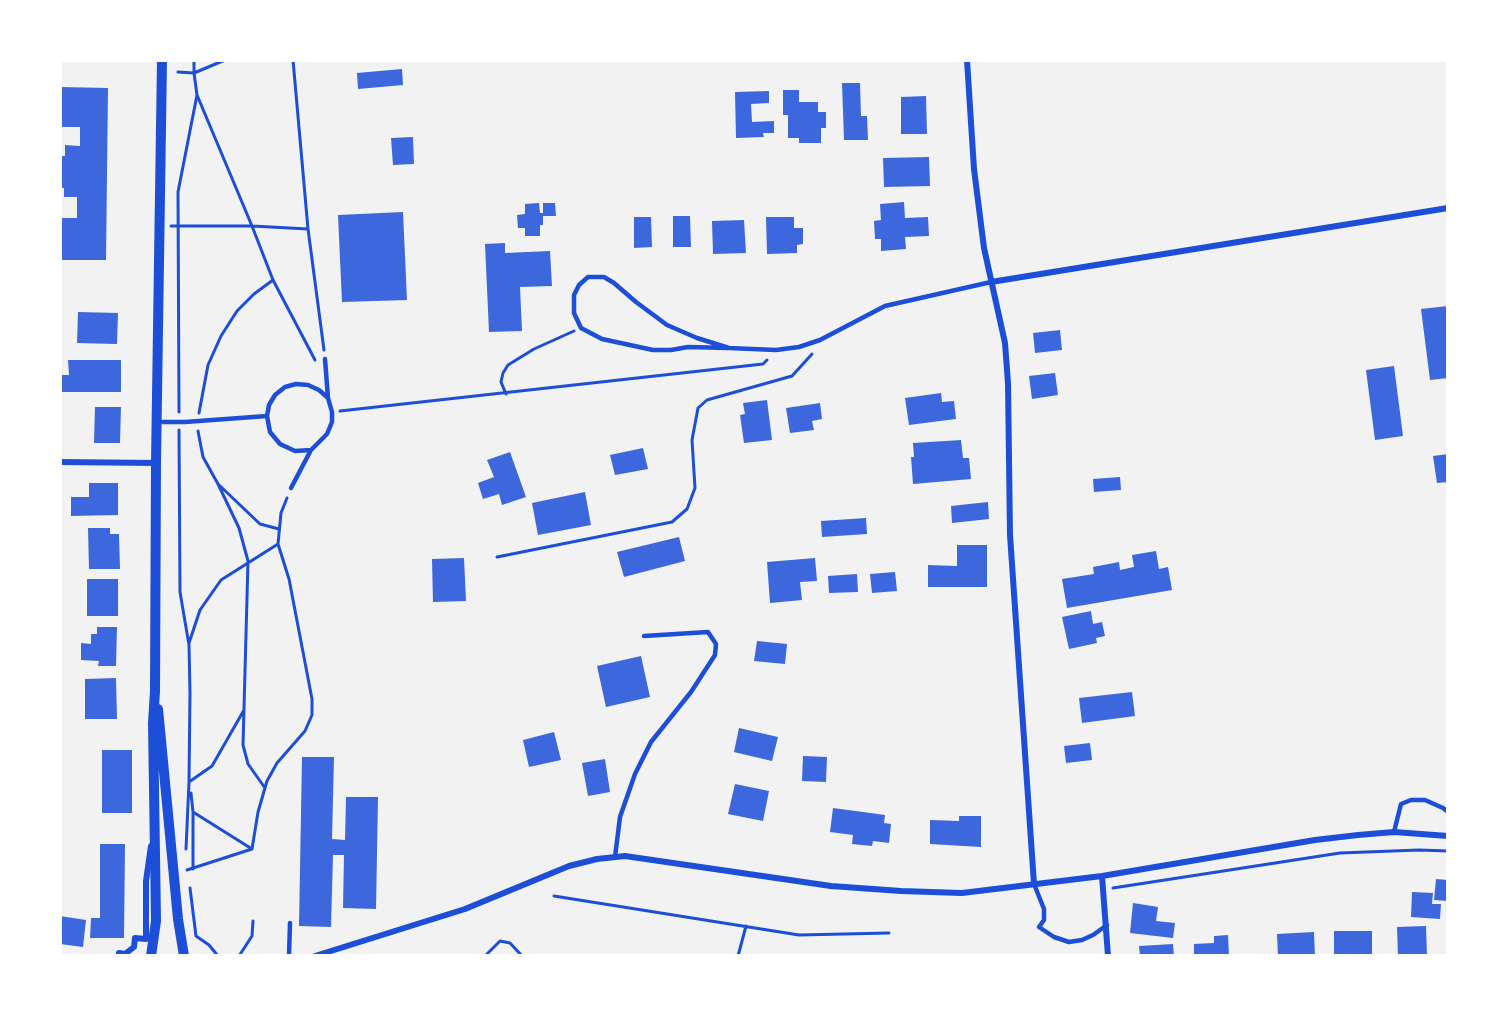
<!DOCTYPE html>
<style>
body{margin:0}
#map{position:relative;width:1508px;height:1016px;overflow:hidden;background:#f2f2f2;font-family:Raleway,sans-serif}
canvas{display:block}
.frame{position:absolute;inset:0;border:62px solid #fff;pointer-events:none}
</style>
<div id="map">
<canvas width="1508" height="1016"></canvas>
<div class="frame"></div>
</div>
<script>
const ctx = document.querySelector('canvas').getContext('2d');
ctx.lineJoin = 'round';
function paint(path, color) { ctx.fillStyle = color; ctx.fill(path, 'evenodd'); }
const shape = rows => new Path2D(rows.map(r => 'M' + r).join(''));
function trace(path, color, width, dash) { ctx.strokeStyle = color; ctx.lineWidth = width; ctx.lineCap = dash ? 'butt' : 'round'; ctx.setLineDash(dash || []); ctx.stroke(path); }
const building = shape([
 [402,69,403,85,358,89,357,73],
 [842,83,860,83,861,116,867,116,868,140,844,140],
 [60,87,108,88,106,260,60,260,60,218,77,218,77,197,64,197,64,188,60,188,60,156,65,156,65,145,80,146,80,127,60,127],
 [783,90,799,90,799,102,818,102,818,112,826,112,826,128,821,128,821,143,799,143,799,138,788,138,788,115,783,115],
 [769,91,769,103,751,104,752,122,774,121,774,133,763,133,764,137,736,138,735,92],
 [926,96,927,134,901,134,901,97],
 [413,137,414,164,393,165,391,138],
 [929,157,930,186,884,187,883,158],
 [904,202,905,218,928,217,929,236,905,237,906,249,881,251,881,239,875,239,874,221,881,220,880,204],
 [539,203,540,213,543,213,543,203,555,203,556,216,543,216,543,225,540,225,540,236,525,236,525,228,518,228,517,215,525,214,525,204],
 [403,212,407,300,342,302,338,215],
 [673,216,690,216,691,247,673,247],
 [634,217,651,217,652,247,634,248],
 [766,217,794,217,794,228,803,228,803,244,797,245,797,253,767,254],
 [744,220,746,253,713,254,712,221],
 [505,243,505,253,550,251,552,286,520,287,522,331,489,332,485,244],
 [1448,306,1448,378,1430,380,1421,309],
 [78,312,118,313,117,344,77,343],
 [1060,330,1062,350,1035,353,1033,333],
 [68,360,121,360,121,392,60,392,60,375,69,375],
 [1394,366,1403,436,1375,440,1366,370],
 [1055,373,1058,395,1032,399,1029,376],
 [941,393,942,402,954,401,956,419,909,425,905,398],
 [767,400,772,440,744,443,740,415,745,414,743,403],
 [820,403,822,419,812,421,814,430,790,433,786,408],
 [95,407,121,407,120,443,94,443],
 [961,440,963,458,969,458,971,479,913,484,911,457,914,457,913,443],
 [643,448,648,469,615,475,610,455],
 [510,452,526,497,502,505,499,494,483,499,478,483,494,477,487,460],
 [1448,454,1448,482,1437,483,1433,456],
 [1120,477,1121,490,1094,492,1093,479],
 [89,483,118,483,118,515,71,516,71,497,89,497],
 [585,492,591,525,538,535,532,503],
 [988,502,989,519,952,523,951,506],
 [866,518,867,534,822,537,821,521],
 [88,528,110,528,110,534,119,534,120,569,89,569],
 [679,537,685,561,624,577,617,552],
 [957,545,987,545,987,587,928,587,928,565,957,566],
 [1156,551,1159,569,1168,567,1172,590,1067,608,1062,579,1094,574,1093,567,1119,562,1120,570,1134,567,1132,555],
 [464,558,466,601,433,602,432,559],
 [815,558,817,581,800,582,802,600,770,603,767,562],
 [895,572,897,591,872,593,870,574],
 [857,574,858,592,829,593,828,576],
 [87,579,118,579,118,616,87,616],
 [1091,611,1093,624,1102,622,1105,636,1096,638,1097,643,1069,649,1062,617],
 [97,627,117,627,116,666,98,666,99,661,81,660,81,643,91,644,91,634,97,634],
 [757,641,787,644,785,664,754,661],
 [641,656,650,697,606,707,597,666],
 [116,678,117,719,85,719,85,679],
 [1132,692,1135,716,1082,723,1079,698],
 [739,728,778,737,772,761,734,752],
 [554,732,561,760,529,767,523,740],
 [1090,743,1092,760,1066,763,1064,746],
 [102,750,132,750,132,813,102,813],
 [803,756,827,757,826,782,802,781],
 [302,757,334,757,332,839,345,840,346,797,378,797,376,909,343,908,344,855,333,855,331,927,299,926],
 [605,759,610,792,588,796,582,763],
 [735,784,769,791,763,821,728,814],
 [833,808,885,815,884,823,891,824,889,843,873,841,872,846,852,844,853,835,830,832],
 [959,816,981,816,981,847,930,844,930,820,959,821],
 [100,844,125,844,124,938,90,938,91,918,100,918],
 [1436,879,1448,880,1448,901,1434,900],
 [1412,892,1433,893,1432,904,1441,904,1440,919,1411,917],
 [1133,903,1158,907,1156,921,1175,923,1173,938,1130,933],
 [60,916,86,920,83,947,60,944],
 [1426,926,1427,956,1398,956,1397,927],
 [1334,931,1372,931,1372,956,1334,956],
 [1314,932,1315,956,1278,956,1277,934],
 [1228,935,1229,956,1194,956,1194,944,1214,943,1214,936],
 [1173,944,1174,956,1140,956,1139,946]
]);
const path = shape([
 [194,60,194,73,197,95,252,226,273,280,315,360],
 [293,60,308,229,324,350],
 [178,72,194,73,225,60],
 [171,226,252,226,308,229],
 [506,394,501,382,503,373,508,365,534,349,574,331],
 [340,411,763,364,767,360],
 [179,412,178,192,197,95],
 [199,413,208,365,221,336,237,311,254,294,273,280],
 [179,430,180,592,189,645,190,693,189,782,186,849],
 [198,431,203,457,218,484,260,524,279,529],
 [218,484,239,528,248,561,243,745,248,764,265,788],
 [497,557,672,522,687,509,695,488,692,440,698,408,707,400,792,376,812,354],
 [189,643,200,610,221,580,278,544],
 [189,782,212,766,244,710],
 [191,793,193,812,193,869],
 [193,812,252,849],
 [252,849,258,812,267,781,277,763,305,731,312,715,312,699,289,579,278,544,281,513,287,498],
 [187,870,252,849],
 [190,888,196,936,209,945,218,956],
 [1113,888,1340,853,1419,850,1448,851],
 [554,896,799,935,889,933],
 [239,956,252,936,253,921],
 [485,956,500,941,510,943,522,956],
 [738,956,746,926]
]);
const service = shape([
 [729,348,688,347,671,350,653,350,602,339,581,328,574,313,574,295,579,285,588,277,604,277,614,283,636,302,667,325,697,338,729,348,776,350,799,347,820,340,885,306,991,282],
 [159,422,185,422,267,416],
 [311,450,295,451,280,444,270,432,267,416,269,405,275,395,285,387,296,384,308,385,319,390,328,398],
 [291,488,311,450,327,434,332,422,332,412,328,398,325,359],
 [1394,832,1401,804,1411,800,1425,800,1443,808,1448,812],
 [615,857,620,817,635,774,651,742,691,692,715,655,716,644,708,632,644,636],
 [1034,884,1044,909,1044,920,1039,927,1054,937,1069,942,1082,940,1093,935,1107,925],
 [289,956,290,923]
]);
const minor = shape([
 [967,60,974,169,984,248,1005,343,1008,383,1010,535,1034,884],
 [991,282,1448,208],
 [60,462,156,463],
 [1102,876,1108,956],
 [119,956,119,953,125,954,134,947,135,938,146,939,146,881,151,846],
 [315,956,465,909,569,866,597,859,625,856,831,886,901,891,962,893,1102,876,1315,840,1358,835,1394,832,1448,836]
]);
const tertiary = shape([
 [158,709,178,919,184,956],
 [151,956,156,921,153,723,155,691,156,463,162,60]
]);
paint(building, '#3d67dc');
trace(path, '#1d4ed8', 3);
trace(service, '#1d4ed8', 4.5);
trace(minor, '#1d4ed8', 6);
trace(tertiary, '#1d4ed8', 10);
</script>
